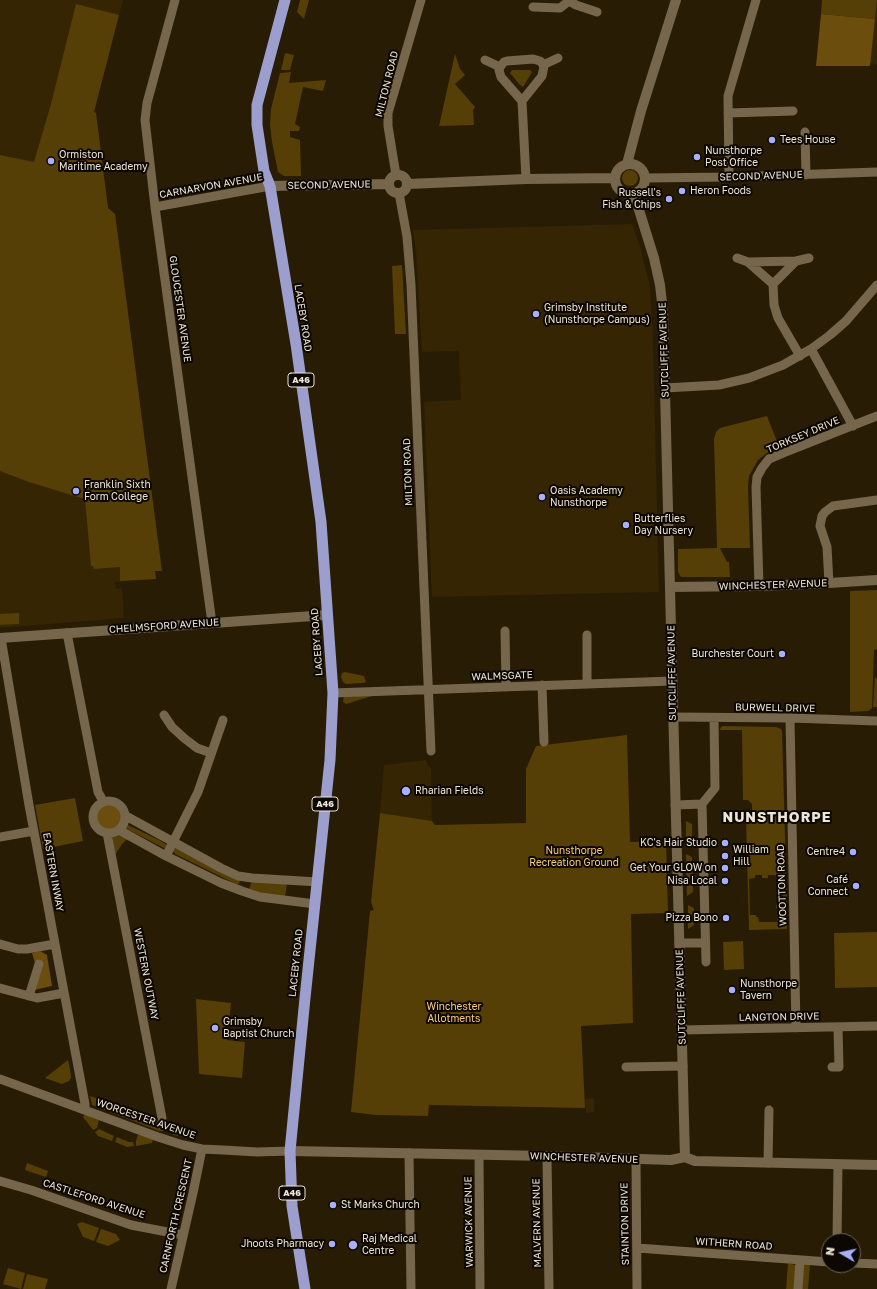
<!DOCTYPE html>
<meta charset="utf-8">
<style>
body{margin:0}
#map{position:relative;width:877px;height:1289px;overflow:hidden;background:#281c04;font-family:"Golos Text",sans-serif}
canvas{display:block}
.north{position:absolute;left:821px;top:1233px;width:40px;height:40px;box-sizing:border-box;background:#0d0701;border:1px solid #676056;border-radius:50%;rotate:279deg;font-size:11px;font-weight:700;line-height:16px;text-align:center;color:#ede5d6}
.north::after{content:'';display:block;margin:auto;width:14px;height:18px;background:#a8b0fc;clip-path:polygon(50% 0,100% 100%,50% 72%,0 100%)}
</style>
<div id="map">
<canvas width="877" height="1289"></canvas>
<div class="north">N</div>
</div>
<script>
const ctx = document.querySelector('canvas').getContext('2d');
ctx.lineJoin = 'round';
function paint(path, color) { ctx.fillStyle = color; ctx.fill(path, 'evenodd'); }
const shape = rows => new Path2D(rows.map(r => 'M' + r).join(''));
function trace(path, color, width, dash) { ctx.strokeStyle = color; ctx.lineWidth = width; ctx.lineCap = dash ? 'butt' : 'round'; ctx.setLineDash(dash || []); ctx.stroke(path); }
function write(font, color, halo, rows, align = 'center') {
  ctx.font = font + ' "Golos Text",sans-serif'; ctx.lineWidth = 4; ctx.setLineDash([]); ctx.textBaseline = 'middle'; ctx.strokeStyle = halo; ctx.fillStyle = color; for (const [text, x, y, turn = 0] of rows) {
    ctx.save(); ctx.translate(x, y); ctx.rotate((+turn || 0) * Math.PI / 180); ctx.textAlign = isNaN(turn) ? turn : align; if (halo) ctx.strokeText(text, 0, 0); ctx.fillText(text, 0, 0); ctx.restore();
  }
}
const built = shape([
 [0,0,123,0,94,112,96,113,108,208,115,214,162,571,155,571,156,579,115,582,116,589,122,588,124,618,0,628],
 [877,3,877,65,870,62],
 [632,224,640,246,650,287,653,341,659,592,432,597,424,402,461,400,459,354,458,351,422,352,416,251,413,230],
 [426,760,428,766,431,768,432,821,380,813,384,765],
 [594,1098,594,1112,586,1113,585,1099]
]);
const green = shape([
 [300,0,309,0,304,19,297,12],
 [822,0,877,0,875,19,821,14],
 [76,4,119,15,94,112,96,113,108,208,115,214,162,571,155,571,156,579,120,581,120,567,94,569,93,566,91,566,85,499,29,482,0,471,0,155,34,162,51,104],
 [285,53,294,55,290,70,281,70],
 [455,54,460,69,465,75,455,84,475,107,473,110,474,125,439,126],
 [512,70,530,70,532,72,523,87,519,84,510,73],
 [291,72,289,83,326,80,323,91,303,87,295,124,300,127,299,131,290,131,290,137,300,140,301,176,284,176,278,172,272,142,270,125,271,109,280,73],
 '622 178a8 8 0 1 1 16 0a8 8 0 1 1-16 0Z',
 [402,265,406,334,395,334,392,266],
 [767,416,778,444,758,460,749,476,748,487,750,548,720,548,727,562,729,562,730,577,681,577,678,572,678,549,717,548,714,439,716,432,720,428],
 [877,590,877,649,874,650,872,708,868,711,850,712,850,591],
 [19,613,19,624,0,625,0,614],
 [345,672,364,676,366,682,363,683,346,684,343,682,341,677,342,673],
 [875,677,877,679,877,707,873,707],
 [344,696,372,696,346,704,343,702],
 [723,726,776,727,781,729,782,731,787,907,776,908,776,905,783,904,782,877,776,877,775,875,768,875,768,878,762,878,762,875,755,875,755,878,749,879,750,915,756,915,756,917,758,917,759,922,777,922,777,915,787,915,787,929,749,930,746,818,752,817,752,804,748,800,743,800,742,730,720,730,721,727],
 [627,735,630,842,666,841,668,913,631,914,633,1023,581,1026,585,1108,429,1105,428,1116,376,1115,351,1112,370,911,374,910,371,902,380,813,432,821,435,825,526,823,526,769,536,746],
 [75,798,83,841,43,849,35,805],
 [686,821,692,824,692,842,686,845],
 [126,824,161,841,168,846,166,849,125,828],
 [116,833,130,838,127,839,122,844,115,855,112,835],
 [175,848,240,880,239,884,236,884,175,854,173,851,174,849],
 [686,854,692,857,693,892,687,896],
 [252,881,287,883,285,897,267,895,249,889],
 [688,905,694,908,694,925,688,929],
 [877,932,877,987,835,988,834,933],
 [743,941,744,969,724,970,723,942],
 [196,999,231,1003,227,1040,245,1042,242,1078,199,1074],
 [68,1060,71,1075,71,1078,69,1081,62,1084,45,1078],
 [90,1096,167,1123,163,1131,159,1131,92,1105],
 [85,1114,99,1120,97,1128,93,1130,83,1117],
 [175,1126,194,1133,192,1138,173,1135],
 [99,1129,114,1136,112,1141,98,1136,95,1132],
 [138,1134,153,1139,152,1143,136,1146,136,1141],
 [117,1137,129,1142,133,1142,134,1146,127,1147,115,1142],
 [27,1163,48,1171,46,1177,25,1170],
 [82,1222,99,1228,94,1241,83,1237,77,1224],
 [101,1229,116,1234,120,1240,108,1246,96,1242],
 [788,1263,795,1265,796,1269,794,1289,786,1289],
 [804,1264,810,1265,808,1289,800,1289],
 [8,1268,25,1273,21,1289,3,1284],
 [27,1274,48,1279,45,1289,23,1289]
]);
const forest = shape([
 [821,14,875,19,870,66,816,66],
 '96 817a13 13 0 1 1 26 0a13 13 0 1 1-26 0Z',
 [40,951,47,955,52,986,34,990,35,963,32,953]
]);
const minor = shape([
 [175,0,147,103,145,120,155,207,212,623],
 [533,7,560,8,569,1,576,5,597,12],
 [533,59,540,61,542,63,544,66,542,76,522,101,501,77,499,70,500,67,504,62,507,61,533,59],
 [485,60,500,67],
 [543,65,558,58],
 [522,101,526,179],
 [728,113,793,111],
 [805,132,806,175],
 [396,175,388,126,388,113,421,0],
 [729,177,728,96,756,0],
 [646,178,729,177,877,172],
 [399,193,407,237,411,285,431,751],
 [155,207,270,186],
 [737,258,748,262,773,284,774,305,778,318,800,356],
 [748,262,796,261,809,258],
 [773,284,796,261],
 [811,349,853,426],
 [665,388,719,385,749,378,783,365,811,349,830,335,846,321,877,285],
 [829,583,827,547,820,526,822,516,825,512,833,506,877,500],
 [759,586,756,487,757,477,762,468,769,459,783,453,877,416],
 [505,631,506,686],
 [67,633,98,792,103,801],
 [587,635,587,684],
 [1,638,29,805,85,1104,85,1110],
 [542,685,544,742],
 [333,693,672,681],
 [164,715,172,727,184,738,197,748,211,753],
 [673,717,790,718,877,721],
 [790,718,796,1028],
 '93 817a16 16 0 1 1 32 0a16 16 0 1 1-32 0Z',
 [675,805,702,804],
 [126,816,221,868,238,876,252,878,318,882],
 [119,830,166,856,221,883,242,891,260,897,315,904],
 [107,833,162,1118],
 [0,837,34,831],
 [166,856,198,792,223,720],
 [679,943,705,943],
 [0,944,18,949,27,949,55,944],
 [706,962,702,804,715,788,714,718],
 [0,988,33,997,37,998,64,993],
 [29,996,39,964],
 [682,1030,877,1026],
 [626,1067,683,1066],
 [832,1067,839,1067,838,1027],
 [0,1079,158,1137,183,1145,202,1149,223,1150,257,1152,290,1151],
 [409,1153,411,1289],
 [479,1155,480,1289],
 [547,1156,549,1289],
 [636,1160,637,1289],
 [768,1163,769,1110],
 [0,1181,31,1190,131,1225,183,1235],
 [837,1241,838,1164],
 [637,1248,829,1262],
 [853,1263,877,1264],
 [171,1289,193,1193,202,1149],
 [798,1289,800,1260]
]);
const tertiary = shape([
 '615 179a15 15 0 1 1 30 0a15 15 0 1 1-30 0Z',
 [627,164,641,111,676,0],
 '389 184a9 9 0 1 1 18 0a9 9 0 1 1-18 0Z',
 [408,184,526,179,615,178],
 [270,186,389,184],
 [634,194,654,258,660,285,663,311,672,668,685,1157],
 [670,587,759,586,829,583,877,580],
 [0,638,327,615],
 [290,1151,547,1156,671,1160,685,1157,695,1161,877,1165]
]);
const trunk = shape([
 [285,0,257,105,257,125,264,171,270,186,296,344,321,522,333,693,330,760,305,998,290,1151,292,1206,305,1289]
]);
const markers = [
 [772,140,4,"#a8b0fc"],
 [697,157,4,"#a8b0fc"],
 [51,161,4,"#a8b0fc"],
 [682,191,4,"#a8b0fc"],
 [669,199,4,"#a8b0fc"],
 [536,314,4,"#a8b0fc"],
 [76,491,4,"#a8b0fc"],
 [542,497,4,"#a8b0fc"],
 [626,525,4,"#a8b0fc"],
 [782,654,4,"#a8b0fc"],
 [406,791,5,"#a8b0fc"],
 [725,843,4,"#a8b0fc"],
 [853,852,4,"#a8b0fc"],
 [725,856,4,"#a8b0fc"],
 [725,868,4,"#a8b0fc"],
 [725,881,4,"#a8b0fc"],
 [856,886,4,"#a8b0fc"],
 [726,918,4,"#a8b0fc"],
 [732,990,4,"#a8b0fc"],
 [215,1028,4,"#a8b0fc"],
 [333,1205,4,"#a8b0fc"],
 [332,1244,4,"#a8b0fc"],
 [353,1245,5,"#a8b0fc"]
];
const shields = [
 [301,380,26],
 [325,804,26],
 [292,1193,26]
];
const shieldNames = [
 ["A46",301,380],
 ["A46",325,804],
 ["A46",292,1193]
];
const streetNames = [
 ["MILTON ROAD",387,84,-76],
 ["SECOND AVENUE",761,176,-2],
 ["SECOND AVENUE",329,185,-1],
 ["CARNARVON AVENUE",211,186,-10],
 ["GLOUCESTER AVENUE",180,309,82],
 ["LACEBY ROAD",303,318,81],
 ["SUTCLIFFE AVENUE",664,350,-92],
 ["TORKSEY DRIVE",803,435,-23],
 ["MILTON ROAD",408,472,-92],
 ["WINCHESTER AVENUE",773,585,-2],
 ["CHELMSFORD AVENUE",164,626,-4],
 ["LACEBY ROAD",317,642,-94],
 ["SUTCLIFFE AVENUE",672,673,-91],
 ["WALMSGATE",502,676,-2],
 ["BURWELL DRIVE",775,708,1],
 ["EASTERN INWAY",53,872,80],
 ["WOOTTON ROAD",782,885,-92],
 ["LACEBY ROAD",296,963,-84],
 ["WESTERN OUTWAY",146,974,79],
 ["SUTCLIFFE AVENUE",681,997,-92],
 ["LANGTON DRIVE",779,1017,-1],
 ["WORCESTER AVENUE",146,1119,19],
 ["WINCHESTER AVENUE",584,1158,2],
 ["CASTLEFORD AVENUE",94,1199,18],
 ["CARNFORTH CRESCENT",176,1216,-77],
 ["WARWICK AVENUE",469,1222,-91],
 ["MALVERN AVENUE",537,1223,-91],
 ["STAINTON DRIVE",625,1224,-91],
 ["WITHERN ROAD",734,1244,4]
];
const poiNames = [
 ["Tees House",780,140],
 ["Nunsthorpe",705,151],
 ["Post Office",705,163],
 ["Ormiston",59,155],
 ["Maritime Academy",59,167],
 ["Heron Foods",690,191],
 ["Russell's",661,193,"right"],
 ["Fish & Chips",661,205,"right"],
 ["Grimsby Institute",544,308],
 ["(Nunsthorpe Campus)",544,320],
 ["Franklin Sixth",84,485],
 ["Form College",84,497],
 ["Oasis Academy",550,491],
 ["Nunsthorpe",550,503],
 ["Butterflies",634,519],
 ["Day Nursery",634,531],
 ["Burchester Court",774,654,"right"],
 ["Rharian Fields",415,791],
 ["KC's Hair Studio",717,843,"right"],
 ["William",733,850],
 ["Hill",733,862],
 ["Centre4",845,852,"right"],
 ["Get Your GLOW on",717,868,"right"],
 ["Café",848,880,"right"],
 ["Connect",848,892,"right"],
 ["Nisa Local",717,881,"right"],
 ["Pizza Bono",718,918,"right"],
 ["Nunsthorpe",740,984],
 ["Tavern",740,996],
 ["Grimsby",223,1022],
 ["Baptist Church",223,1034],
 ["St Marks Church",341,1205],
 ["Raj Medical",362,1239],
 ["Centre",362,1251],
 ["Jhoots Pharmacy",324,1244,"right"]
];
const parkNames = [
 ["Nunsthorpe",574,851],
 ["Recreation Ground",574,863],
 ["Winchester",454,1007],
 ["Allotments",454,1019]
];
const districtNames = [
 ["NUNSTHORPE",777,818]
];
paint(built, '#352503');
paint(green, '#563e07');
paint(forest, '#6b4e0d');
trace(minor, '#75664c', 9);
trace(tertiary, '#75664c', 10);
trace(trunk, '#9c9fcd', 11);
for (const [x, y, r, color] of markers) { const dot = new Path2D(); dot.arc(x, y, r, 0, 2 * Math.PI); ctx.fillStyle = color; ctx.fill(dot); trace(dot, '#0d0701', 1.5); }
for (const [x, y, w] of shields) { const box = new Path2D(); box.roundRect(x - w / 2, y - 7, w, 14, 3); ctx.fillStyle = '#0d0701'; ctx.fill(box); trace(box, '#ede5d6', 1); }
write('bold 9px', '#ede5d6', null, shieldNames);
write('10px', '#ede5d6', '#0d0701', streetNames);
write('10px', '#ede5d6', '#0d0701', poiNames, 'left');
write('10px', '#face7f', '#0d0701', parkNames);
ctx.letterSpacing = '1px';
write('bold 14px', '#ede5d6', '#0d0701', districtNames);
ctx.letterSpacing = '0px';
</script>
